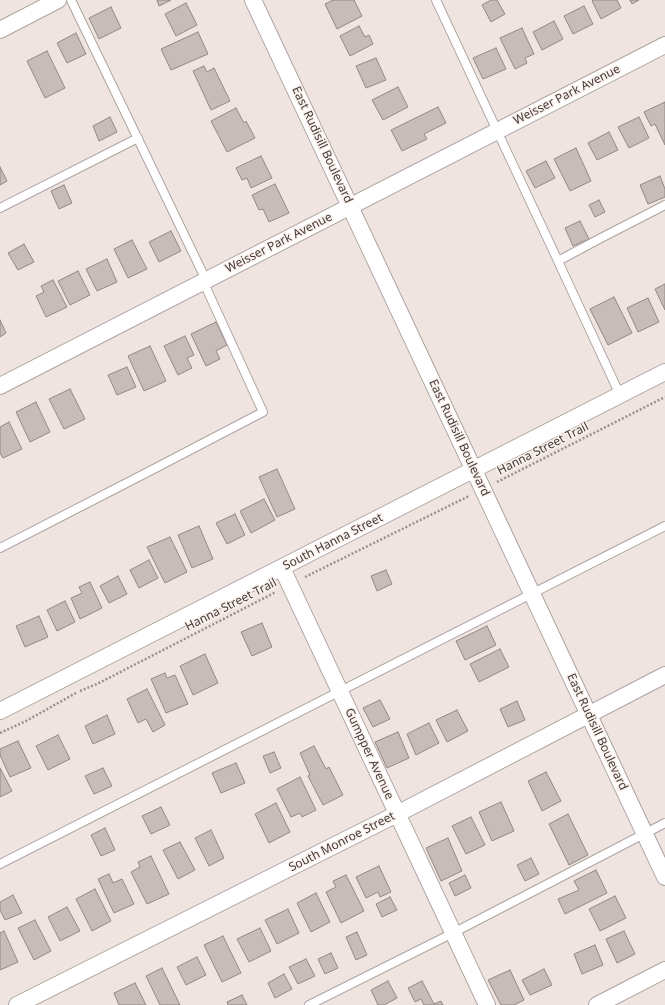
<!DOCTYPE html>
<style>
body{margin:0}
canvas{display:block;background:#efe4e0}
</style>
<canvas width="665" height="1005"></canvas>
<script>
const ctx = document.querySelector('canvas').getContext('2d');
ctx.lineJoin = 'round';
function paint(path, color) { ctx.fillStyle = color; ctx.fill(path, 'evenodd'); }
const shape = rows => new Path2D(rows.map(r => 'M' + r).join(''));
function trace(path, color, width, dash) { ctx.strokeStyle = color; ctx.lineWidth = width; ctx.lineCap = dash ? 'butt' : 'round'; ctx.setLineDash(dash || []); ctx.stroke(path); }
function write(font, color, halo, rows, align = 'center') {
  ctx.font = font + ' "Noto Sans",sans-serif'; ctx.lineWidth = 3; ctx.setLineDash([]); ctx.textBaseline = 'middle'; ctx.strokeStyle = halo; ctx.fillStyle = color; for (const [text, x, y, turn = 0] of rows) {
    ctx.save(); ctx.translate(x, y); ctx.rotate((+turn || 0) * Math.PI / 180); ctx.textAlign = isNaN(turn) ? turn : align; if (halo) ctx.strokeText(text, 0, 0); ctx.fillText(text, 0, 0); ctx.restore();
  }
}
const building = shape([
 [157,0,171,0,159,6,157,0],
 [333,0,354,0,362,16,337,29,325,4,333,0],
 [491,0,497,0,505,14,491,22,482,5,491,0],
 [593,0,617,0,621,8,601,19,592,1,593,0],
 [630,0,639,0,632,4,630,0],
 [186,3,197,25,176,36,165,14,186,3],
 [584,6,593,24,573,34,564,16,584,6],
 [111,7,121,28,99,39,89,18,111,7],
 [554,21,563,39,542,50,533,32,554,21],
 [359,26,365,37,369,35,373,44,350,56,340,36,359,26],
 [522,28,534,54,525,58,527,63,515,69,500,38,522,28],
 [198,32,208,54,171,70,161,49,198,32],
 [76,33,86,54,67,63,57,43,76,33],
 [496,48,506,69,483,79,473,58,496,48],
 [47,51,65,88,45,98,27,61,47,51],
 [376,58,386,80,366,88,356,66,376,58],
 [204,66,207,72,214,68,230,101,211,110,193,71,204,66],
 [398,87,408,107,383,120,372,100,398,87],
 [665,102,665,145,655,124,651,126,644,112,665,102],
 [438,107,446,123,424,134,427,139,402,151,391,130,438,107],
 [236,108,244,123,246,121,255,138,227,152,211,121,236,108],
 [110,117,117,132,99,141,93,126,110,117],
 [639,117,649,138,629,148,618,127,639,117],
 [609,132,618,150,597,160,588,143,609,132],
 [576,148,591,181,570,191,554,159,576,148],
 [261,156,272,178,251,188,247,178,242,180,236,168,261,156],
 [546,161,555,178,535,188,526,171,546,161],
 [0,167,7,181,0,185,0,167],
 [660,176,665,189,665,197,648,204,640,185,660,176],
 [275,184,289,213,269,222,263,209,259,210,252,195,275,184],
 [64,185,72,203,59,209,51,191,64,185],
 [599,200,605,212,595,217,589,205,599,200],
 [580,221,589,239,573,246,565,228,580,221],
 [171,231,181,251,159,262,149,242,171,231],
 [132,240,147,269,128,278,114,249,132,240],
 [24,244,34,262,18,270,8,253,24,244],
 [107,259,117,282,97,291,86,269,107,259],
 [78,271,90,295,70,305,58,281,78,271],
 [53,280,67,307,46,317,36,296,44,292,41,286,53,280],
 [665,284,665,310,655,289,665,284],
 [614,297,632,333,608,345,590,309,614,297],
 [648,298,659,322,638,332,627,308,648,298],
 [0,320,6,333,0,337,0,320],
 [216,322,227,345,216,351,220,359,206,366,191,334,216,322],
 [185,336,194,355,187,358,192,368,178,375,164,346,185,336],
 [150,346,166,381,144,391,128,356,150,346],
 [127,367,136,387,117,395,108,375,127,367],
 [70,389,85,419,64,429,49,399,70,389],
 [36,402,50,432,30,442,16,412,36,402],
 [9,422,22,449,3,458,0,453,0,427,9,422],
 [277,469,295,509,277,517,259,477,277,469],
 [264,499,275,520,251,533,240,511,264,499],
 [235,514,245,535,227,544,216,523,235,514],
 [199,526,213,559,192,568,178,535,199,526],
 [170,537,187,572,165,583,147,547,170,537],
 [149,560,158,578,139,588,130,570,149,560],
 [386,570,392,584,377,591,371,576,386,570],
 [118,576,127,594,109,603,100,586,118,576],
 [90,582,102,608,80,619,71,598,82,593,79,587,90,582],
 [65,601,75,622,57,631,47,610,65,601],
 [39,616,48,637,25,647,16,626,39,616],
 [262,623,272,647,252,656,241,632,262,623],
 [487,626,496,645,465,660,456,641,487,626],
 [500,649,509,667,479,682,470,664,500,649],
 [205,654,218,683,193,695,180,666,205,654],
 [165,673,167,678,175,675,188,704,166,713,151,679,165,673],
 [147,689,165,725,153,732,146,719,138,723,127,699,147,689],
 [380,700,390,719,373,727,363,708,380,700],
 [517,701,525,720,508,727,500,709,517,701],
 [457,710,468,731,447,742,436,720,457,710],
 [107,715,115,734,93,744,85,726,107,715],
 [429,723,439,743,416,755,407,734,429,723],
 [398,732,409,758,387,768,375,742,398,732],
 [58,735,70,759,48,770,36,746,58,735],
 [18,741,31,768,10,777,0,755,0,749,18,741],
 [314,746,326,769,329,767,343,795,323,805,308,776,310,775,300,753,314,746],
 [274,752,281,768,270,773,263,756,274,752],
 [236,763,245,783,221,793,212,773,236,763],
 [0,768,12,791,0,797,0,768],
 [103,768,112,786,94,794,85,776,103,768],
 [546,772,561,801,542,811,528,781,546,772],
 [300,777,316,810,302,817,300,813,291,817,277,789,300,777],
 [501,802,514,831,492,841,479,812,501,802],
 [276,803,290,832,269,843,255,814,276,803],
 [161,807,170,825,151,834,142,816,161,807],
 [568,814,588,855,569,865,549,824,568,814],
 [471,817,485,845,466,854,452,826,471,817],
 [105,828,115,850,101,856,91,835,105,828],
 [211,830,224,858,209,866,195,838,211,830],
 [448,838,462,871,441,881,426,848,448,838],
 [180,842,195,870,178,879,163,850,180,842],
 [151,856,169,894,147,904,131,872,140,867,138,862,151,856],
 [531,858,539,874,525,881,517,865,531,858],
 [379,866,391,892,380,897,378,892,366,898,356,877,379,866],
 [596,870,607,893,565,914,558,899,579,890,574,881,596,870],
 [109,874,113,883,122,879,134,904,114,913,98,879,109,874],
 [346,875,364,911,341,923,326,892,336,887,333,881,346,875],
 [465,875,471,888,455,896,449,883,465,875],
 [95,889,111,921,92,931,76,899,95,889],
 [316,893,330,922,311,932,297,903,316,893],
 [13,895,22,913,5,920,0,910,0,902,13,895],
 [615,896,626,918,600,931,589,909,615,896],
 [390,897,397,910,382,917,376,904,390,897],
 [67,907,80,931,60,941,48,917,67,907],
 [288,909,299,933,277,944,265,920,288,909],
 [35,920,51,951,34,960,18,928,35,920],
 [260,928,271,951,249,962,237,939,260,928],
 [4,931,18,962,0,970,0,933,4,931],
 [624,931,635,954,617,963,606,939,624,931],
 [357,932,367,955,356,960,346,937,357,932],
 [223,936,241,973,222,982,204,945,223,936],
 [595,945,603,965,582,974,574,954,595,945],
 [331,953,338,968,325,974,318,959,331,953],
 [197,957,206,975,186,985,177,967,197,957],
 [306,959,315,976,298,984,289,967,306,959],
 [162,968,180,1005,160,1005,146,976,162,968],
 [544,969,552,985,530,995,522,980,544,969],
 [510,970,524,1000,514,1005,501,1005,488,980,510,970],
 [284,974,292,989,275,998,268,983,284,974],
 [388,981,397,998,384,1005,378,1005,371,990,388,981],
 [422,981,434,1004,441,1001,443,1005,424,1005,421,999,415,1002,408,988,422,981],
 [135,983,146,1005,119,1005,114,993,135,983],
 [242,995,247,1005,228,1005,227,1002,242,995]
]);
const path = shape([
 [497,482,665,397],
 [305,577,469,496],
 [80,691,97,684,276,592],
 [0,733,26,721,76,693]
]);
const service = shape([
 [71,0,206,280],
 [436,0,558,261],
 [0,208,138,138],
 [620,395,558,261,601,238,665,205],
 [0,548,146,473,263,412,203,281],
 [0,864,665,526],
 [309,1005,453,933,665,823]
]);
const minor = shape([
 [253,0,665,877],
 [0,30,58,0],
 [0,386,665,45],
 [282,568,487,1005],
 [0,711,665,372],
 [17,1005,397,814,665,675],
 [597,1005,665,970]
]);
const streetNames = [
 ["Weisser Park Avenue",567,95,-27],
 ["East Rudisill Boulevard",322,145,65],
 ["Weisser Park Avenue",279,243,-27],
 ["East Rudisill Boulevard",459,438,65],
 ["Hanna Street Trail",543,449,-27],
 ["South Hanna Street",333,542,-27],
 ["Hanna Street Trail",231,605,-27],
 ["East Rudisill Boulevard",597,732,65],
 ["Gumpper Avenue",369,754,65],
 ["South Monroe Street",342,842,-27]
];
paint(building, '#c7bcb8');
trace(building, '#928984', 1);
trace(service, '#aea4a0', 10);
trace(minor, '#aea4a0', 18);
trace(path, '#98918e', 2.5, [2, 2]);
trace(service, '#fff', 8);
trace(minor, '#fff', 16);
write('12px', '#3f3b39', '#fcf1ed', streetNames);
</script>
